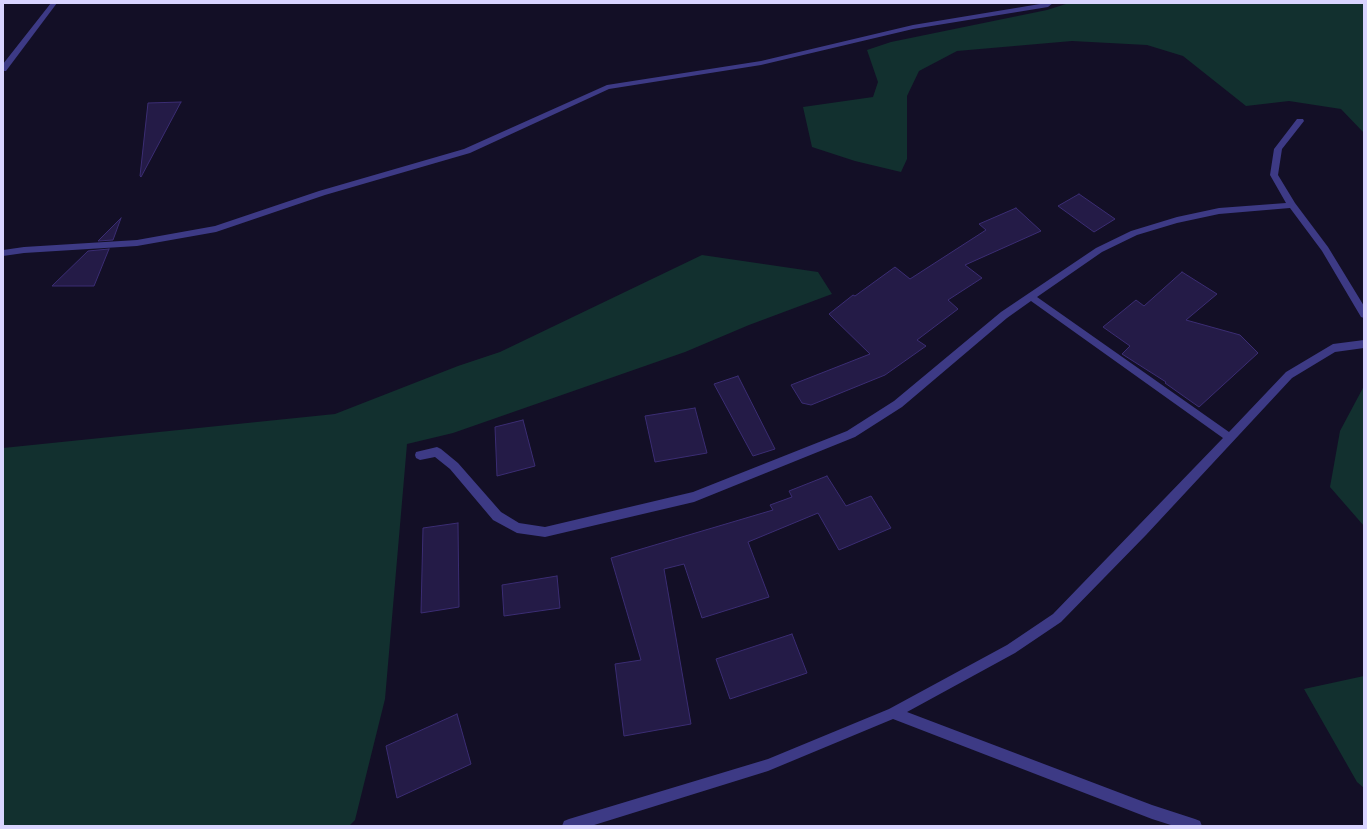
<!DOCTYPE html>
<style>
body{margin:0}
#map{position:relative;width:1367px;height:829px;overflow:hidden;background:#130f26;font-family:Karla,sans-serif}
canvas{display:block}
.frame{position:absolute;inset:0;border:4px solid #d9d4ff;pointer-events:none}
</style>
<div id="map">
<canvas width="1367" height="829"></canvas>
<div class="frame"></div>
</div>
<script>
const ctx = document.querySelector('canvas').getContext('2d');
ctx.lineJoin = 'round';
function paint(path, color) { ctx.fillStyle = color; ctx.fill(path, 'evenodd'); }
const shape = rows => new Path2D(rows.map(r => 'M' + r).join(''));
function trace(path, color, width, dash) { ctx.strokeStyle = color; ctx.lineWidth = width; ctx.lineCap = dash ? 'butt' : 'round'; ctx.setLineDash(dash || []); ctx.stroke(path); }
const green = shape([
 [1069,3,1364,3,1364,133,1341,109,1289,101,1246,106,1183,56,1147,45,1072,41,957,51,919,71,907,96,907,159,901,172,855,161,812,147,803,107,873,97,878,82,867,50,891,42,1047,10],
 [702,255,818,272,832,294,749,325,685,352,453,433,407,444,385,699,355,820,349,826,3,826,3,448,335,414,458,366,500,352],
 [1364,386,1364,526,1330,487,1340,431],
 [1364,676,1364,788,1357,782,1304,689]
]);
const building = shape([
 [181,102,141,177,140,176,148,103,181,102],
 [1079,194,1115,219,1094,232,1058,206,1079,194],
 [1016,208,1041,231,965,265,982,278,948,300,958,309,917,340,926,346,885,375,811,405,802,403,791,385,870,354,829,314,853,295,855,296,895,267,910,279,986,230,979,224,1016,208],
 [121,218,113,240,98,241,121,218],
 [109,249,94,286,52,286,88,251,109,249],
 [1182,272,1217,294,1186,320,1240,335,1258,353,1199,407,1165,383,1166,382,1122,354,1130,346,1103,327,1136,300,1144,306,1182,272],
 [738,376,775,449,753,456,714,384,738,376],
 [695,408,707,453,655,462,645,416,695,408],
 [523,420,535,466,497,476,495,427,523,420],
 [827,476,846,506,871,496,891,528,839,550,818,513,748,542,769,597,702,618,684,564,664,569,691,724,624,736,615,664,641,660,611,558,773,510,770,505,792,497,789,491,827,476],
 [458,523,459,607,421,613,423,528,458,523],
 [557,576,560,608,504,616,502,585,557,576],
 [792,634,807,673,730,699,716,659,792,634],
 [457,714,471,764,397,798,386,746,457,714]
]);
const minor = shape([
 [51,3,57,3,6,71,3,71,3,64,51,3],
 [1046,3,1053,3,1048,7,913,29,761,65,609,89,470,153,325,195,216,232,137,246,24,253,3,256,3,250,24,247,137,240,215,226,319,191,464,149,607,85,761,61,913,25,1046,3],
 [1297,119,1303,119,1304,121,1282,149,1278,175,1295,203,1328,247,1364,306,1364,318,1361,317,1322,251,1290,208,1219,214,1177,223,1137,235,1102,252,1037,297,1229,432,1286,372,1333,344,1364,340,1364,348,1335,352,1292,378,1146,535,1061,622,1015,653,907,712,1152,805,1195,819,1200,821,1202,826,1174,826,1152,819,893,719,768,771,591,826,562,826,564,821,569,819,768,759,889,709,1007,645,1053,614,1223,438,1031,301,1007,318,902,407,855,437,694,502,545,537,517,533,493,520,450,469,435,457,420,460,416,458,415,455,416,452,437,447,441,449,458,463,501,512,519,523,545,527,693,492,847,431,894,401,1001,312,1096,248,1131,231,1177,217,1219,208,1286,203,1270,175,1274,149,1297,119]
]);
paint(green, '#12302f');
paint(building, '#241b47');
trace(building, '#3b2d73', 1);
paint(minor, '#3d3a85');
</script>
